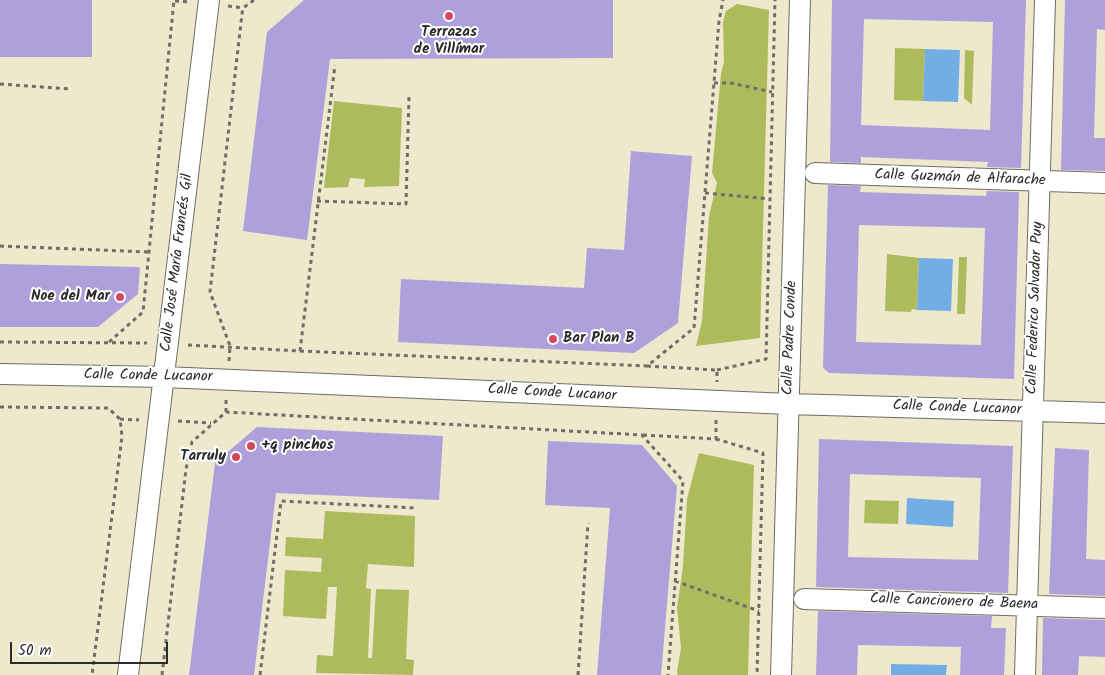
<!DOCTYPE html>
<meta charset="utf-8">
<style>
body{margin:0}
#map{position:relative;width:1105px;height:675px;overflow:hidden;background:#eee8cd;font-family:Kalam,sans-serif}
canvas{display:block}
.scale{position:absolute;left:10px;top:642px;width:158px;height:22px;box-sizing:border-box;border:2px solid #2b2b2b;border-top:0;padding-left:6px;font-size:15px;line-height:18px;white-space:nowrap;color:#2b2b2b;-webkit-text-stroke:4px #fff;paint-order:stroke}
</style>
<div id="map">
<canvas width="1105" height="675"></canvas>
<div class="scale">50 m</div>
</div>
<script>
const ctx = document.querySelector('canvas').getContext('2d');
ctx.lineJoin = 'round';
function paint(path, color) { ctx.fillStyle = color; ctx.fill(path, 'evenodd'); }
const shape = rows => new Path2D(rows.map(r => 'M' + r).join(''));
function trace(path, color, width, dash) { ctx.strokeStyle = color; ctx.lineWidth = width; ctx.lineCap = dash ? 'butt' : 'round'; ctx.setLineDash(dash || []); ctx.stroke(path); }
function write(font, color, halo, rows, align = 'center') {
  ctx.font = font + ' Kalam,sans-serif'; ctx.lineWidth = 4; ctx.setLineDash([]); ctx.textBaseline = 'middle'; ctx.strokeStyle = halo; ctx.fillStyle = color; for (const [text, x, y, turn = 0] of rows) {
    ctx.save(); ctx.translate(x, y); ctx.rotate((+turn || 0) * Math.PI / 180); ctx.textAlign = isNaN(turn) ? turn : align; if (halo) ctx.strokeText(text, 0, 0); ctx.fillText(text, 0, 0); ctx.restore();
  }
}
const green = shape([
 [737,4,769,10,760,338,696,346,702,321,709,216,717,183,712,173,721,73,724,62,723,22,726,11],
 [895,48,925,49,923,101,894,100],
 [965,50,974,51,972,105,964,98],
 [334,101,402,108,399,186,364,187,365,179,350,178,348,187,324,188],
 [887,254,919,258,917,310,912,309,911,312,885,311],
 [959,257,967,257,965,314,957,314],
 [699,453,754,465,748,675,678,675,677,672,681,648,677,608,683,566,687,499],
 [865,500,899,501,898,524,864,523],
 [325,511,415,516,414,567,368,564,366,588,371,589,368,658,372,658,376,589,409,590,406,659,414,660,413,675,316,673,317,655,333,656,337,587,328,587,326,619,283,616,285,570,321,572,322,558,285,556,286,537,323,539]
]);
const water = shape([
 [925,49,960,50,958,102,923,101],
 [919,258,953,259,951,311,917,310],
 [907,498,954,501,953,527,906,524],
 [891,664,947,665,946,675,891,675]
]);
const building = shape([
 [0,0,92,0,92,57,0,57],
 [304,0,613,0,613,58,330,59,307,240,243,231,267,32],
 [832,0,1026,0,1021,168,987,167,988,162,861,157,861,163,830,162],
 [864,19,993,22,990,130,861,125],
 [1065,0,1105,0,1105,30,1097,29,1094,138,1105,138,1105,171,1061,170],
 [631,151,692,156,678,323,634,353,398,342,401,279,584,288,587,248,624,250],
 [828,185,861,186,860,192,986,196,987,191,1019,192,1014,379,829,373,823,368],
 [859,225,985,228,981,345,856,342],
 [0,264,140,267,138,294,98,327,0,327],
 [257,427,443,436,439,500,276,493,254,675,189,675,215,463],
 [819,439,1013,446,1008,593,816,587],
 [850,474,981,478,978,560,848,557],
 [548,441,642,445,677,486,661,675,597,675,610,508,545,505],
 [1055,448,1089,450,1086,559,1105,560,1105,596,1049,594],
 [818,611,992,616,991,628,1006,628,1004,675,960,675,961,647,858,645,857,675,816,675],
 [1043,618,1105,620,1105,657,1079,656,1078,675,1042,675]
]);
const path = shape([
 [175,1,190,2],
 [228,6,243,8],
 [714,83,731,83,772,92],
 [0,84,70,89],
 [705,193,770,199],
 [317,201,406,204,409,97],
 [0,246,149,252],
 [0,342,147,343],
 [109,342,143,312,174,0],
 [188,345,300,351,335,65],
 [300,351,647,366,694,328,719,21,723,0],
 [229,361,230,346,210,292,242,14,243,8,254,0],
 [647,366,717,370,717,382],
 [717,370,766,359,775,0],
 [0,407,108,408,120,419,122,436,92,675],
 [226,412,226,400],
 [120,419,139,420],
 [178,421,211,423],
 [643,435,716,439,716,420],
 [716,439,763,453,757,675],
 [675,581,759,611],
 [162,675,186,469,192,442,226,412,642,435,683,481,668,675],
 [260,675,281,501,416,508],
 [578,675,588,523]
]);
const street = shape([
 [815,173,1105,183],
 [0,374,164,377,789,404,1105,413],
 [804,599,1105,608],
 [128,675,209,0],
 [781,675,800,0],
 [1025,675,1045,0]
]);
const markers = [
 [449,16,5,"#d1495b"],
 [120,297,5,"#d1495b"],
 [553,339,5,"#d1495b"],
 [251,446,5,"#d1495b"],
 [236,457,5,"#d1495b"]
];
const poiNames = [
 ["Terrazas",449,33,"center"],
 ["de Villímar",449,50,"center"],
 ["Noe del Mar",110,297],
 ["Bar Plan B",563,339,"left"],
 ["+q pinchos",261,446,"left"],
 ["Tarruly",226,457]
];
const streetNames = [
 ["Calle Guzmán de Alfarache",960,179,2],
 ["Calle José María Francés Gil",178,263,-83],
 ["Calle Federico Salvador Puy",1036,308,-88],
 ["Calle Padre Conde",791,338,-88],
 ["Calle Conde Lucanor",148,377,1],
 ["Calle Conde Lucanor",552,394,3],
 ["Calle Conde Lucanor",957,409,2],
 ["Calle Cancionero de Baena",954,603,2]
];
paint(green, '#aebb5d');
paint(water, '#72aee4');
paint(building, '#aea0da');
trace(street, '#6f6d64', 22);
trace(path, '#6f6d64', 3, [4, 4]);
trace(street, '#fff', 20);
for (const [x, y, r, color] of markers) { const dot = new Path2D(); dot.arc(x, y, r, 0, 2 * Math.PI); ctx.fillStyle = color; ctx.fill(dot); trace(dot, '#fff', 2); }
write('bold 15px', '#2b2b2b', '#fff', poiNames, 'right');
write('15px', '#2b2b2b', '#fff', streetNames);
</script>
